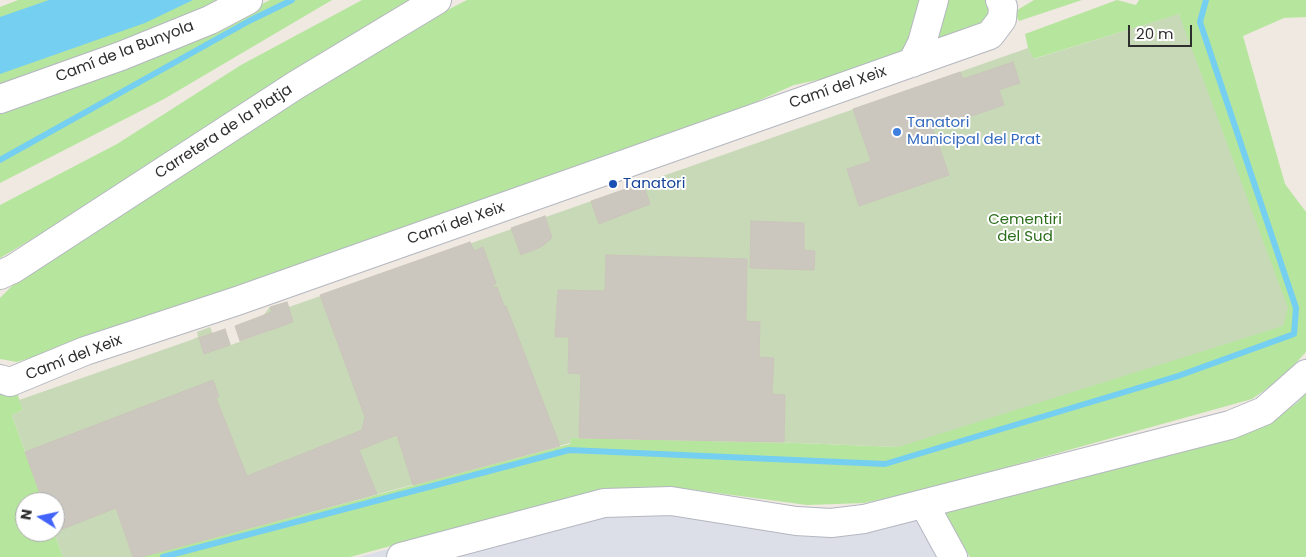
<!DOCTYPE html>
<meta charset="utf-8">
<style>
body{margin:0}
#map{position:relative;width:1306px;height:557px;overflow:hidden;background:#efe9e1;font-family:Poppins,sans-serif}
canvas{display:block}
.north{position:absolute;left:15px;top:492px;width:50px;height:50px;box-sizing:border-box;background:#fff;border:1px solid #ababab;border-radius:50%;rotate:280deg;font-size:14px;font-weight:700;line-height:20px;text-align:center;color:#2e2e2e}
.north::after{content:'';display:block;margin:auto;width:18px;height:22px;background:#4264fb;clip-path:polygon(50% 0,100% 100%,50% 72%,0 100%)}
.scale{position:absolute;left:1128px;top:25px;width:64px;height:22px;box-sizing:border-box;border:2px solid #2e2e2e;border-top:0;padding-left:6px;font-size:15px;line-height:18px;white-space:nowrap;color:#2e2e2e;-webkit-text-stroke:4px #fff;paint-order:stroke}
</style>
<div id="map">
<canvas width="1306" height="557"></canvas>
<div class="north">N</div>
<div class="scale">20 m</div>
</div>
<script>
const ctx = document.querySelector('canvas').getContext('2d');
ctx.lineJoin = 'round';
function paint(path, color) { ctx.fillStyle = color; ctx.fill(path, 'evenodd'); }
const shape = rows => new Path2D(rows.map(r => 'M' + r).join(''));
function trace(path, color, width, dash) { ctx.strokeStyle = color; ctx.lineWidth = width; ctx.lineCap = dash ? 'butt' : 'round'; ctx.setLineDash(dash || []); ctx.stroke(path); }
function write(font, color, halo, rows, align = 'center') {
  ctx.font = font + ' Poppins,sans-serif'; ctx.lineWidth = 4; ctx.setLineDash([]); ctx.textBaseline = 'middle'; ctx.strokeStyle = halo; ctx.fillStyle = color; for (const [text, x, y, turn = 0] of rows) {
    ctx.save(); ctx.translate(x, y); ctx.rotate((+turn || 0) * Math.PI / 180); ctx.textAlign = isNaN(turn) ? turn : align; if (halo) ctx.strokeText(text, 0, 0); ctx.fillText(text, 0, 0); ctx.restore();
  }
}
const airport = shape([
 [1306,357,1306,557,359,557,574,498,679,491,792,506,855,509,960,486,1237,409,1272,391,1296,371]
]);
const green = shape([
 [18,0,73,0,0,28,0,7],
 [177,0,225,0,150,33,0,87,0,67],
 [270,0,332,0,164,99,0,183,0,107,203,34],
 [362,0,409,0,49,229,0,258,0,205,117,144,241,65],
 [467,0,925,0,910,48,836,76,794,85,726,115,63,348,17,362,0,359,0,298,19,279,325,83,409,30],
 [946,0,987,0,992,7,985,24,930,47],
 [1034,0,1082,0,1019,21,1014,12],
 [1117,0,1136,5,1139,0,1306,0,1306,17,1284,18,1243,36,1285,184,1306,212,1306,352,1282,378,1252,399,925,490,864,503,807,505,680,488,630,488,572,497,350,557,141,557,570,444,571,438,799,443,898,447,1180,14,1033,59,1028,48,1025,34],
 [16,390,23,410,12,415,43,502,25,502,25,532,54,532,63,557,0,557,0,392],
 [1306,393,1306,557,970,557,947,518,945,509,1274,420,1298,402]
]);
const cemetery = shape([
 [1179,14,1288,308,1283,326,898,447,799,443,571,438,570,443,141,557,63,557,54,532,55,502,43,502,12,415,23,410,19,400,191,340,198,337,197,332,210,327,213,334,225,329,231,345,268,331,263,316,270,307,287,302,289,307,1028,48,1034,59]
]);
const water = shape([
 [49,0,193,0,145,23,0,74,0,17]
]);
const stream = shape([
 [0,160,249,21,292,0],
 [163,557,569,450,885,464,1178,376,1294,334,1296,308,1200,22,1206,0]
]);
const building = shape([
 [1013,62,1020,83,999,90,1004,105,933,129,949,175,859,206,847,169,871,161,853,109,960,72,963,79,1013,62],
 [643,183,650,204,599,224,591,201,643,183],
 [545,216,552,238,541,247,521,255,511,228,545,216],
 [751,221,804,223,804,250,815,251,814,270,750,268,751,221],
 [470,242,474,251,483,247,496,283,491,287,497,287,504,306,506,306,560,446,413,485,397,435,359,450,377,494,141,557,133,557,116,508,55,532,55,502,43,502,25,452,213,380,219,397,216,398,247,476,362,430,365,417,320,295,470,242],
 [606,255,747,259,746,321,760,322,759,357,774,358,772,394,785,395,784,442,579,438,581,374,568,373,569,337,555,337,558,290,605,291,606,255],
 [287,302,293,322,240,341,235,326,272,312,270,307,287,302],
 [225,329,230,345,204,354,199,338,225,329]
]);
const minor = shape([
 [912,63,922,43,934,0],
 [0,99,121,56,210,20,248,0],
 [0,275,13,269,296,85,437,0],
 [0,379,10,382,85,351,237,301,990,35,1002,19,1003,7,1000,0],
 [924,504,953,557],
 [401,557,604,503,671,501,796,521,831,523,864,519,1230,425,1264,411,1306,374]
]);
const markers = [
 [897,132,5,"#3f7fe0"],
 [613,184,5,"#1a4fb4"]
];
const streetNames = [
 ["Camí de la Bunyola",125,52,-21],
 ["Camí del Xeix",838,88,-19],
 ["Carretera de la Platja",224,132,-33],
 ["Camí del Xeix",456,224,-19],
 ["Camí del Xeix",74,358,-21]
];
const shopNames = [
 ["Tanatori",907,123],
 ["Municipal del Prat",907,140]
];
const transitNames = [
 ["Tanatori",623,184]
];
const parkNames = [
 ["Cementiri",1025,220],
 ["del Sud",1025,237]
];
paint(airport, '#dcdee8');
paint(green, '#b6e59e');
paint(cemetery, '#c8d9b8');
paint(water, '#75cff0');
trace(stream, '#75cff0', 6);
paint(building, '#cbc7bf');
trace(building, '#cbc5ba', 1);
trace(minor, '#b4b7c1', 30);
trace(minor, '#fff', 28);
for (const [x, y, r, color] of markers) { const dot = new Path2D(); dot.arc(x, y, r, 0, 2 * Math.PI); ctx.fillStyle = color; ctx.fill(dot); trace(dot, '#fff', 2); }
write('15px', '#2e2e2e', '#fff', streetNames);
write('15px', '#366cbe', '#fff', shopNames, 'left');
write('15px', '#164399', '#fff', transitNames, 'left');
write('15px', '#2c6e1b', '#fff', parkNames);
</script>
